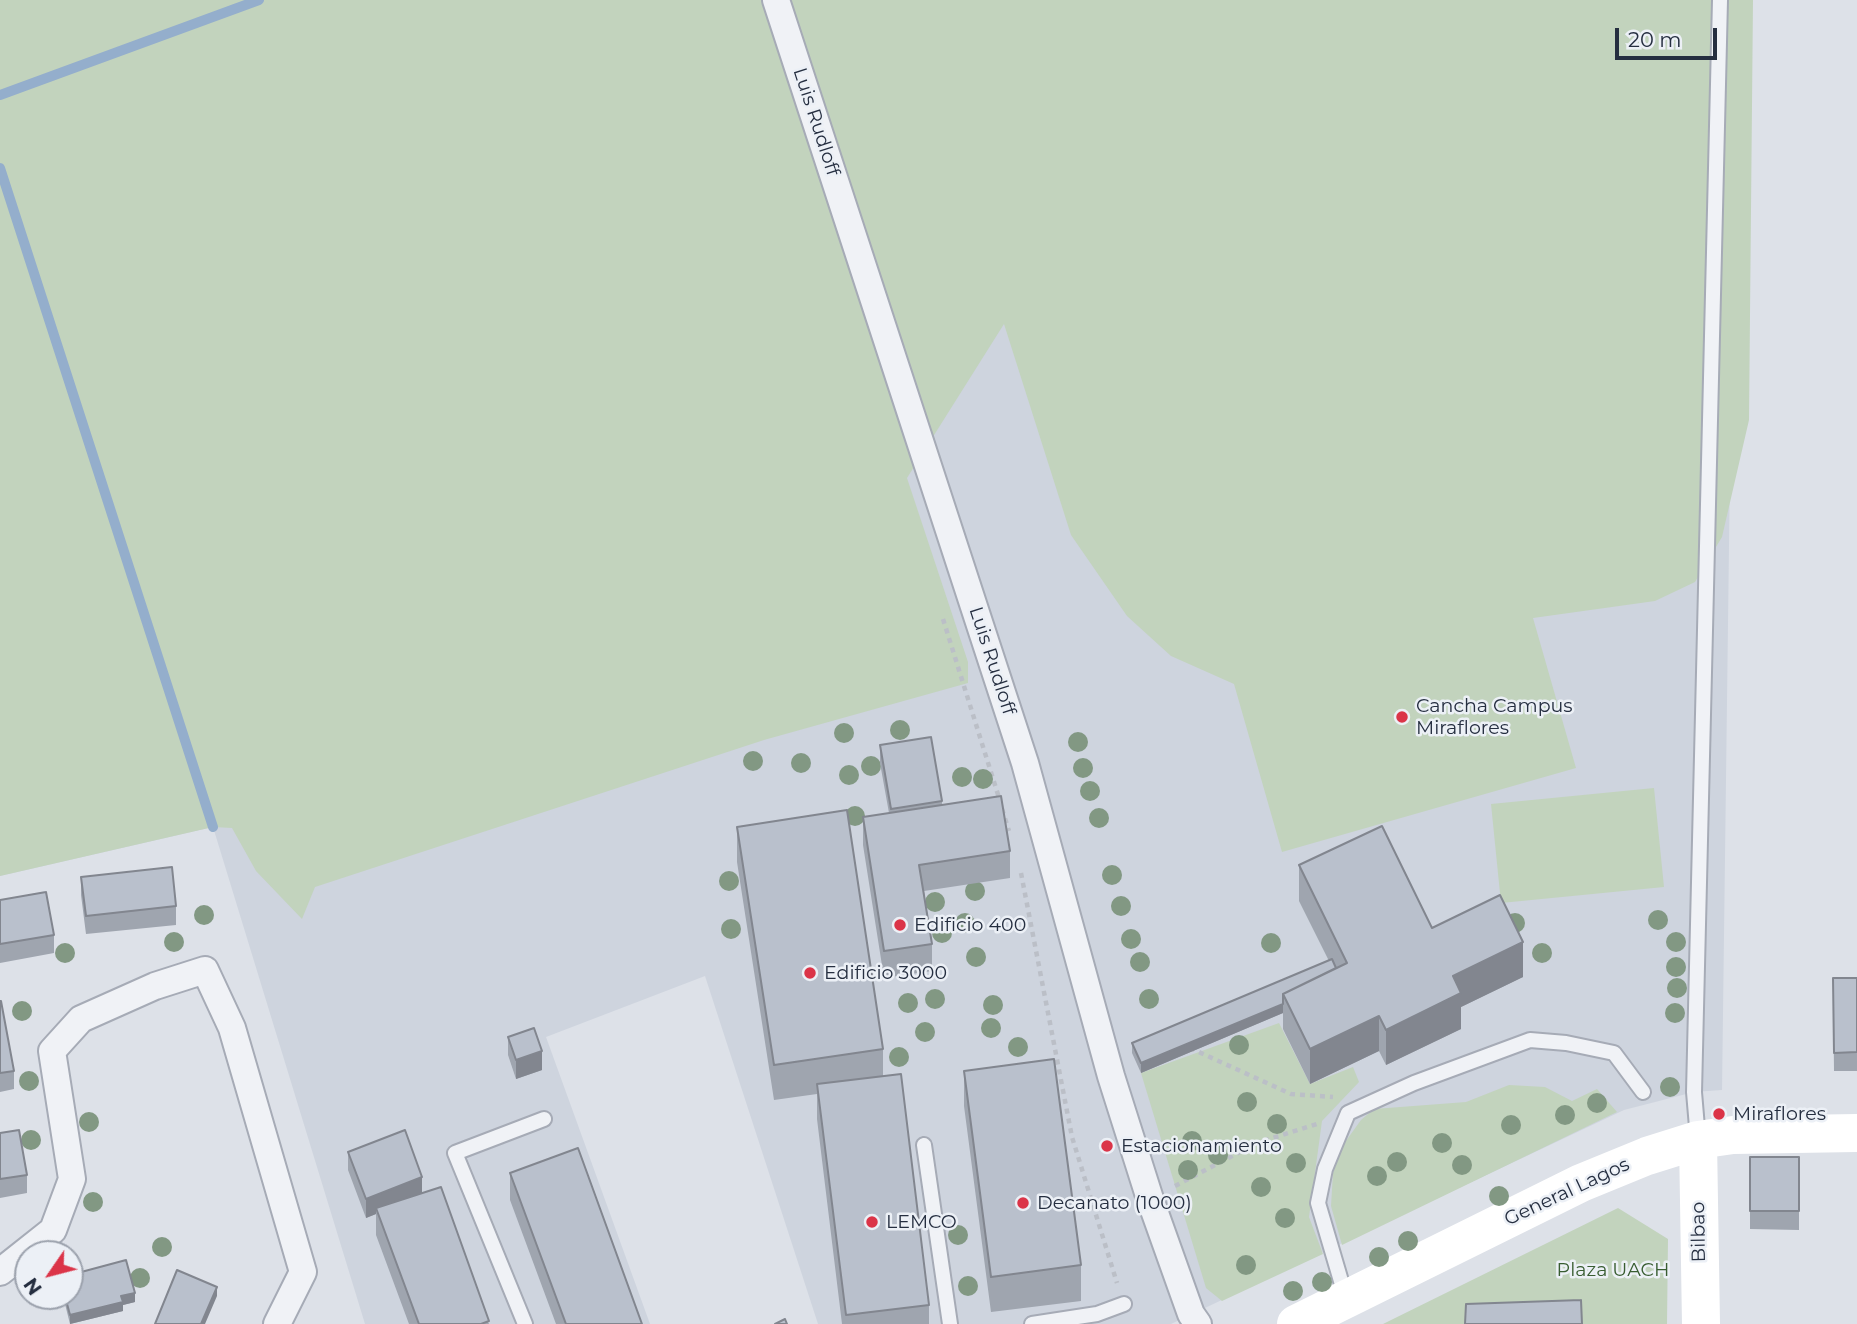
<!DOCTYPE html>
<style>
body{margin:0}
#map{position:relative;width:1857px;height:1324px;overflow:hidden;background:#dde1e8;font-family:Montserrat,sans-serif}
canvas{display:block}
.north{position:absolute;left:14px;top:1240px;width:70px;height:70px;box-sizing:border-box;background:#ecf0f6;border:2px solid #9ca2ad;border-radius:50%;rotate:235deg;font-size:19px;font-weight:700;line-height:28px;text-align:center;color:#252e40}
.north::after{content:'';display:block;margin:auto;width:24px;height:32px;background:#db3448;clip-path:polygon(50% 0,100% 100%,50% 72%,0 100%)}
.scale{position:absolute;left:1615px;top:28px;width:102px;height:32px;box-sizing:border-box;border:4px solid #252e40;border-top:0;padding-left:9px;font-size:21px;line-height:24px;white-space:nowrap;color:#252e40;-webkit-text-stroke:5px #ecf0f6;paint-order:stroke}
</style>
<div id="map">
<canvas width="1857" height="1324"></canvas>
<div class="north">N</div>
<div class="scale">20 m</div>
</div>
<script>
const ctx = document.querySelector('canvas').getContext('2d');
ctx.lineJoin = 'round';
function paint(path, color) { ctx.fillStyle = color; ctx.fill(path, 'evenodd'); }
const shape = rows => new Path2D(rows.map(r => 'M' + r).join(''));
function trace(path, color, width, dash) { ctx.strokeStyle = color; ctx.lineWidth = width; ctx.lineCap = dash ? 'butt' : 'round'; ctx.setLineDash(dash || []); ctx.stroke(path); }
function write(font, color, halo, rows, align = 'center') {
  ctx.font = font + ' Montserrat,sans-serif'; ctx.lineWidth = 5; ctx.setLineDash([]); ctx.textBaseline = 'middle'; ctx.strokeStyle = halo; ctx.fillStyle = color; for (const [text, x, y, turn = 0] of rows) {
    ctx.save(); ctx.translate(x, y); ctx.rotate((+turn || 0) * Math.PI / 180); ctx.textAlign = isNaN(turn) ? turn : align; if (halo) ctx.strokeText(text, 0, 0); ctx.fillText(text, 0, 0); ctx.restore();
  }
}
const built = shape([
 [0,0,1736,0,1722,1090,1694,1092,1624,1110,1171,1324,818,1324,705,976,546,1037,650,1324,365,1324,213,827,0,876]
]);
const green = shape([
 [0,0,1753,0,1749,420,1722,537,1695,582,1655,601,1533,618,1576,768,1282,852,1234,684,1171,656,1127,616,1071,535,1004,324,907,478,968,662,968,683,764,740,315,887,302,919,256,871,232,828,213,827,0,876],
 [1654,788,1664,887,1501,903,1491,804],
 [1279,1023,1310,1084,1353,1067,1359,1082,1322,1121,1309,1217,1323,1254,1222,1301,1206,1288,1141,1073],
 [1509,1085,1545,1087,1572,1101,1597,1089,1617,1112,1342,1245,1331,1206,1333,1173,1343,1145,1361,1120,1374,1109,1466,1102],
 [1618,1208,1668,1239,1667,1324,1383,1324]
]);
const stream = shape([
 [0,95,259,0],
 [0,168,213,827]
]);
const path = shape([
 [943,619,1000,801],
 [1002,809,1009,831],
 [1021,873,1072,1137,1117,1283],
 [1190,1048,1291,1094,1333,1097],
 [1175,1186,1257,1143,1317,1124]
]);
const service = shape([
 [1698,1139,1694,1092,1720,0],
 [924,1145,950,1324],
 [1346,1298,1318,1203,1325,1169,1348,1113,1414,1083,1530,1040,1566,1043,1614,1053,1643,1092],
 [525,1324,455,1153,544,1119],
 [1032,1324,1097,1314,1124,1304]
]);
const minor = shape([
 [776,0,1025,763,1111,1076,1150,1199,1191,1314,1198,1324],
 [0,1272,53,1230,72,1179,52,1051,81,1019,155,986,205,970,232,1028,303,1272,277,1324]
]);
const secondary = shape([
 [1698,1140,1701,1324],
 [1296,1324,1581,1183,1647,1156,1698,1140,1733,1135,1857,1133]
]);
const trees = [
 [900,730],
 [844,733],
 [1078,742],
 [753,761],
 [801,763],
 [871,766],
 [1083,768],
 [849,775],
 [962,777],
 [983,779],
 [1090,791],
 [855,816],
 [1099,818],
 [1112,875],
 [729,881],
 [975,891],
 [935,902],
 [1121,906],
 [204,915],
 [1658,920],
 [965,923],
 [1515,923],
 [731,929],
 [942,933],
 [1131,939],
 [174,942],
 [1676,942],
 [1271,943],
 [65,953],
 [1542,953],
 [976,957],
 [1140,962],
 [1676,967],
 [1677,988],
 [935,999],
 [1149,999],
 [908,1003],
 [993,1005],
 [22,1011],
 [1675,1013],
 [991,1028],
 [925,1032],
 [1239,1045],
 [1018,1047],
 [899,1057],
 [29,1081],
 [1670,1087],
 [1247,1102],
 [1597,1103],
 [1565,1115],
 [89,1122],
 [1277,1124],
 [1511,1125],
 [31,1140],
 [1192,1141],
 [1442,1143],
 [1218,1155],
 [1397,1162],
 [1296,1163],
 [1462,1165],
 [1188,1170],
 [1377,1176],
 [1261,1187],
 [1499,1196],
 [93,1202],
 [1285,1218],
 [958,1235],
 [1408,1241],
 [162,1247],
 [1379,1257],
 [1246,1265],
 [140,1278],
 [1322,1282],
 [968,1286],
 [1293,1291]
];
const wall = shape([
 [880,745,942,801,942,805,1010,851,1010,878,924,891,932,944,932,971,884,978,863,845,863,817,889,813,880,763],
 [737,827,883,1049,883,1076,929,1305,929,1324,842,1324,817,1119,817,1094,774,1100,737,862],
 [1299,865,1432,928,1523,977,1461,1007,1461,1029,1386,1065,1379,1051,1310,1084,1283,1029,1283,1013,1141,1073,1132,1053,1132,1043,1329,961,1299,901],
 [81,877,176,906,176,925,86,934,81,895],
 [0,900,54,935,54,953,0,963],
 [1833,978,1857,978,1857,1071,1834,1071],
 [0,1001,14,1071,14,1089,0,1092],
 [508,1037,542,1070,516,1079,508,1055],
 [964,1071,1081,1265,1081,1301,991,1312,964,1106],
 [0,1133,27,1175,27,1193,0,1198],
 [348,1152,422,1193,489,1324,409,1324,376,1235,376,1214,366,1218,348,1170],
 [1750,1157,1799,1157,1799,1230,1750,1229],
 [510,1173,642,1324,556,1324,510,1200],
 [63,1296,70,1296,135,1302,123,1305,123,1311,70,1324]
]);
const shadedWall = shape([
 [1523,942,1523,977,1461,1007,1461,1029,1386,1065,1386,1030,1453,976],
 [1283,1004,1283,1013,1141,1073,1141,1063],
 [1379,1016,1379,1051,1310,1084,1310,1049],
 [542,1051,542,1070,516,1079,516,1060],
 [422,1177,422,1196,376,1208,376,1214,366,1218,366,1199],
 [217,1287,217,1296,205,1324,201,1324],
 [135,1293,135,1302,123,1305,123,1311,70,1324,70,1315,121,1296]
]);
const building = shape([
 [931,737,942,801,891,809,880,745,931,737],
 [1001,796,1010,851,919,865,932,944,884,951,863,817,1001,796],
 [847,810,883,1049,774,1065,737,827,847,810],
 [1382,826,1432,928,1500,895,1523,942,1453,976,1461,993,1386,1030,1379,1016,1310,1049,1283,994,1347,963,1299,865,1382,826],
 [172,867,176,906,86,916,81,877,172,867],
 [46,892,54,935,0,944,0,900,46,892],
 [1332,959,1336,968,1283,994,1283,1004,1141,1063,1132,1043,1332,959],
 [1833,978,1857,978,1857,1052,1834,1053,1833,978],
 [0,1001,1,1001,14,1071,0,1073,0,1001],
 [534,1028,542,1051,516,1060,508,1037,534,1028],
 [1054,1059,1081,1265,991,1277,964,1071,1054,1059],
 [901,1074,929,1305,846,1315,817,1084,901,1074],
 [19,1130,27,1175,0,1179,0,1133,19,1130],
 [405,1130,422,1177,366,1199,348,1152,405,1130],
 [578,1148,642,1324,566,1324,510,1173,578,1148],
 [1750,1157,1799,1157,1799,1211,1750,1211,1750,1157],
 [441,1187,489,1321,481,1324,419,1324,376,1208,441,1187],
 [126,1260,135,1293,121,1296,123,1302,70,1315,65,1296,70,1296,70,1275,126,1260],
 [177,1270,217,1287,201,1324,155,1324,177,1270],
 [1581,1300,1582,1324,1465,1324,1466,1304,1581,1300],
 [785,1319,787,1324,775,1324,785,1319]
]);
const markers = [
 [1402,717,7,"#db3448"],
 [900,925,7,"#db3448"],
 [810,973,7,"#db3448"],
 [1719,1114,7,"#db3448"],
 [1107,1146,7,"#db3448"],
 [1023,1203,7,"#db3448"],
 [872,1222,7,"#db3448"]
];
const streetNames = [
 ["Luis Rudloff",816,122,72],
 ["Luis Rudloff",992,661,72],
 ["General Lagos",1567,1192,-25],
 ["Bilbao",1699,1232,-91]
];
const poiNames = [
 ["Cancha Campus",1416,706],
 ["Miraflores",1416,728],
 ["Edificio 400",914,925],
 ["Edificio 3000",824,973],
 ["Miraflores",1733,1114],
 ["Estacionamiento",1121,1146],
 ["Decanato (1000)",1037,1203],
 ["LEMCO",886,1222]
];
const parkNames = [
 ["Plaza UACH",1613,1270]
];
paint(built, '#ced4de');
paint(green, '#c2d3bd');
trace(stream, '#94aecc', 10);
trace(service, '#a6abb6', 18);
trace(minor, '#a6abb6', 30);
trace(path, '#bbbfc7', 4.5, [5, 5]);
trace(service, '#f0f2f6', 14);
trace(minor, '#f0f2f6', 26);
trace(secondary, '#fff', 38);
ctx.fillStyle = '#829883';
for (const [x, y] of trees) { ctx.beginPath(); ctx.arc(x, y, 10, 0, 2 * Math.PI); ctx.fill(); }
paint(wall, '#9fa5af');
paint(shadedWall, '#82868f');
paint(building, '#b9c0cc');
trace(building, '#82868f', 2);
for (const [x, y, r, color] of markers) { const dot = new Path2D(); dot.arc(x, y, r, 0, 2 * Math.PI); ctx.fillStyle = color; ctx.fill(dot); trace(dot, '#ecf0f6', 2.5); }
write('19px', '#252e40', '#ecf0f6', streetNames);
write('19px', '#252e40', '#ecf0f6', poiNames, 'left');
write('19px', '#385d31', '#ecf0f6', parkNames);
</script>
